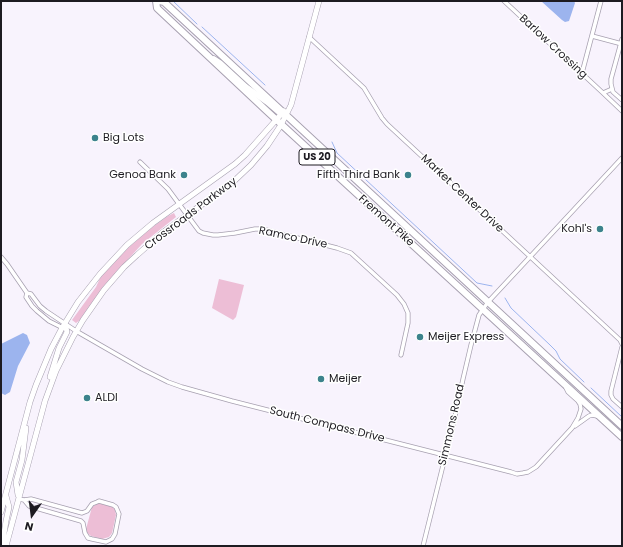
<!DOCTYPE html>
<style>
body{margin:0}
#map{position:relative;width:623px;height:547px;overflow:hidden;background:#f8f3fd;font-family:Poppins,sans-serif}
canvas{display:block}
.frame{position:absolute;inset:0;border:2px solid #1d1b21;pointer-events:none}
.north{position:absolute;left:12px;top:495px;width:40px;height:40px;-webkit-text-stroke:3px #fff;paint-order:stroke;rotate:194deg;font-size:11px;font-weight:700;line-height:16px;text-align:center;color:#1d1b21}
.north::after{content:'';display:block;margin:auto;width:14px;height:18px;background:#1d1b21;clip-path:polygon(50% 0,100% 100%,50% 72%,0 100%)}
</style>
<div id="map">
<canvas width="623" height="547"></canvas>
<div class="frame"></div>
<div class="north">N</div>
</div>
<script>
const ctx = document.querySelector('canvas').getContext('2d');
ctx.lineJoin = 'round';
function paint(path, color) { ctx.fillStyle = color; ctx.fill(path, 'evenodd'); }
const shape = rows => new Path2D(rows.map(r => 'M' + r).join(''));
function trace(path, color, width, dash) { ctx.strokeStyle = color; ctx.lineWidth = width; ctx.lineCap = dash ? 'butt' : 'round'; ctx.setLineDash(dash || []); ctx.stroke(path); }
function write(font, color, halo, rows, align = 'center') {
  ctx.font = font + ' Poppins,sans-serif'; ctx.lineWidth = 3; ctx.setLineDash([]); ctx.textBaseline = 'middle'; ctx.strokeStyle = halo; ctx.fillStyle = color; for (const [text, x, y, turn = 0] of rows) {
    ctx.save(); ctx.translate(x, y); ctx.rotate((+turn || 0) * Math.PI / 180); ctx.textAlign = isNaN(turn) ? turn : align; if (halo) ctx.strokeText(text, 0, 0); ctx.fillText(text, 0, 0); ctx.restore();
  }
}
const green = shape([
 [174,213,176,217,142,244,104,286,80,320,76,323,72,320,96,287,101,276,129,247,151,228,168,216],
 [219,279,244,285,236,317,233,320,212,308],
 [99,503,113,507,115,510,116,515,112,533,109,537,102,539,91,536,86,532,86,529,92,507,95,505]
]);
const water = shape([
 [541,1,574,1,575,3,569,21,565,22,562,20],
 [23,333,27,335,30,343,18,366,10,392,5,395,1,393,1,344]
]);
const stream = shape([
 [173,1,197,24],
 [202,27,265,85],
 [332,142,337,153,477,283,492,286],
 [505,298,511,308,550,345,556,351,560,359,584,382],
 [591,388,622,417]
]);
const street = shape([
 [504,1,603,93,612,89],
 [592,36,622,44],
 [309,37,364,88,382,118,387,124,620,340,622,344],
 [622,39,611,79,611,84,613,92,622,100],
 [582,73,601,1],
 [603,93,622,111],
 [140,162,168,189,196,227,199,231,203,233,213,235,218,235,235,233,255,229,262,229,337,248,351,253,397,295,404,304,408,313,408,323,401,355],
 [1,257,7,264,27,293,31,294,40,306,46,311,76,331,142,369,168,382,182,387,232,401,511,472,517,474,523,473,528,472,536,467,572,428,578,418,581,409,580,404,578,401,568,392,566,388],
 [27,293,26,297,32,306,37,311,49,321,63,328],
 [622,347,611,391,611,395,613,399,622,407],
 [575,426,589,416,592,415,597,416],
 [19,499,24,500,31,499,82,513,87,511,92,504,97,502,99,501,113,505,116,507,119,514,115,534,112,539,106,542,92,539,88,538,85,533,83,523,81,521,29,506,24,500],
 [423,546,454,421,463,379,471,345,479,315,488,302,622,158]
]);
const secondary = shape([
 [50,377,59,348,67,332,65,323],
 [18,495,16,482,22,460,26,428],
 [1,512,30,402,36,385,51,349,62,328,78,302,100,274,127,245,153,223,235,164,245,155,284,111],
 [2,546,6,521,9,507,6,496],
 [6,546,45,401,56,371,73,337,83,320,104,290,124,267,137,255,162,233,232,183,251,165,267,146,281,125,291,105,319,1]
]);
const primary = shape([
 [214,59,220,63,246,87,267,102,281,114,286,115]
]);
const highway = shape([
 [156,1,157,8,269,113,622,437],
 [160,1,164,2,622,426]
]);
const markers = [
 [95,138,4,"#3c838c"],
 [184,175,4,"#3c838c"],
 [408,175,4,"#3c838c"],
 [600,229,4,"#3c838c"],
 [420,337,4,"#3c838c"],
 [321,379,4,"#3c838c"],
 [87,398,4,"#3c838c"]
];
const shields = [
 [317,157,36]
];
const shieldNames = [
 ["US 20",317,157]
];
const streetNames = [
 ["Barlow Crossing",553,47,43],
 ["Market Center Drive",462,194,43],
 ["Crossroads Parkway",191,214,-37],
 ["Fremont Pike",386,221,42],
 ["Ramco Drive",293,238,12],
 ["South Compass Drive",327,425,14],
 ["Simmons Road",452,425,-77]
];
const poiNames = [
 ["Big Lots",103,138],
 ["Genoa Bank",176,175,"right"],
 ["Fifth Third Bank",400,175,"right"],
 ["Kohl's",592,229,"right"],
 ["Meijer Express",428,337],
 ["Meijer",329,379],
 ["ALDI",95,398]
];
paint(green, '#edbed6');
paint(water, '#9cb4ee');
trace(stream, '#9cb4ee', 1);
trace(street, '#a7a0b0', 5);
trace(secondary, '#a7a0b0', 6);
trace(primary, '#a7a0b0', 7);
trace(highway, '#a7a0b0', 8);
trace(street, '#fff', 3.5);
trace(secondary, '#fff', 5);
trace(primary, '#fff', 5.5);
trace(highway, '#fff', 6);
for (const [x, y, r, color] of markers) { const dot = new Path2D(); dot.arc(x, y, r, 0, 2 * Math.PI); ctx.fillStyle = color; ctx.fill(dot); trace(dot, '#fff', 1.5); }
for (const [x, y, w] of shields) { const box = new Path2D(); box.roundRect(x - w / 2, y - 8, w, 16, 3); ctx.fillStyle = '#fff'; ctx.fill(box); trace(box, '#1d1b21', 1); }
write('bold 10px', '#1d1b21', null, shieldNames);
write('11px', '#1d1b21', '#fff', streetNames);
write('11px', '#1d1b21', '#fff', poiNames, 'left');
</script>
